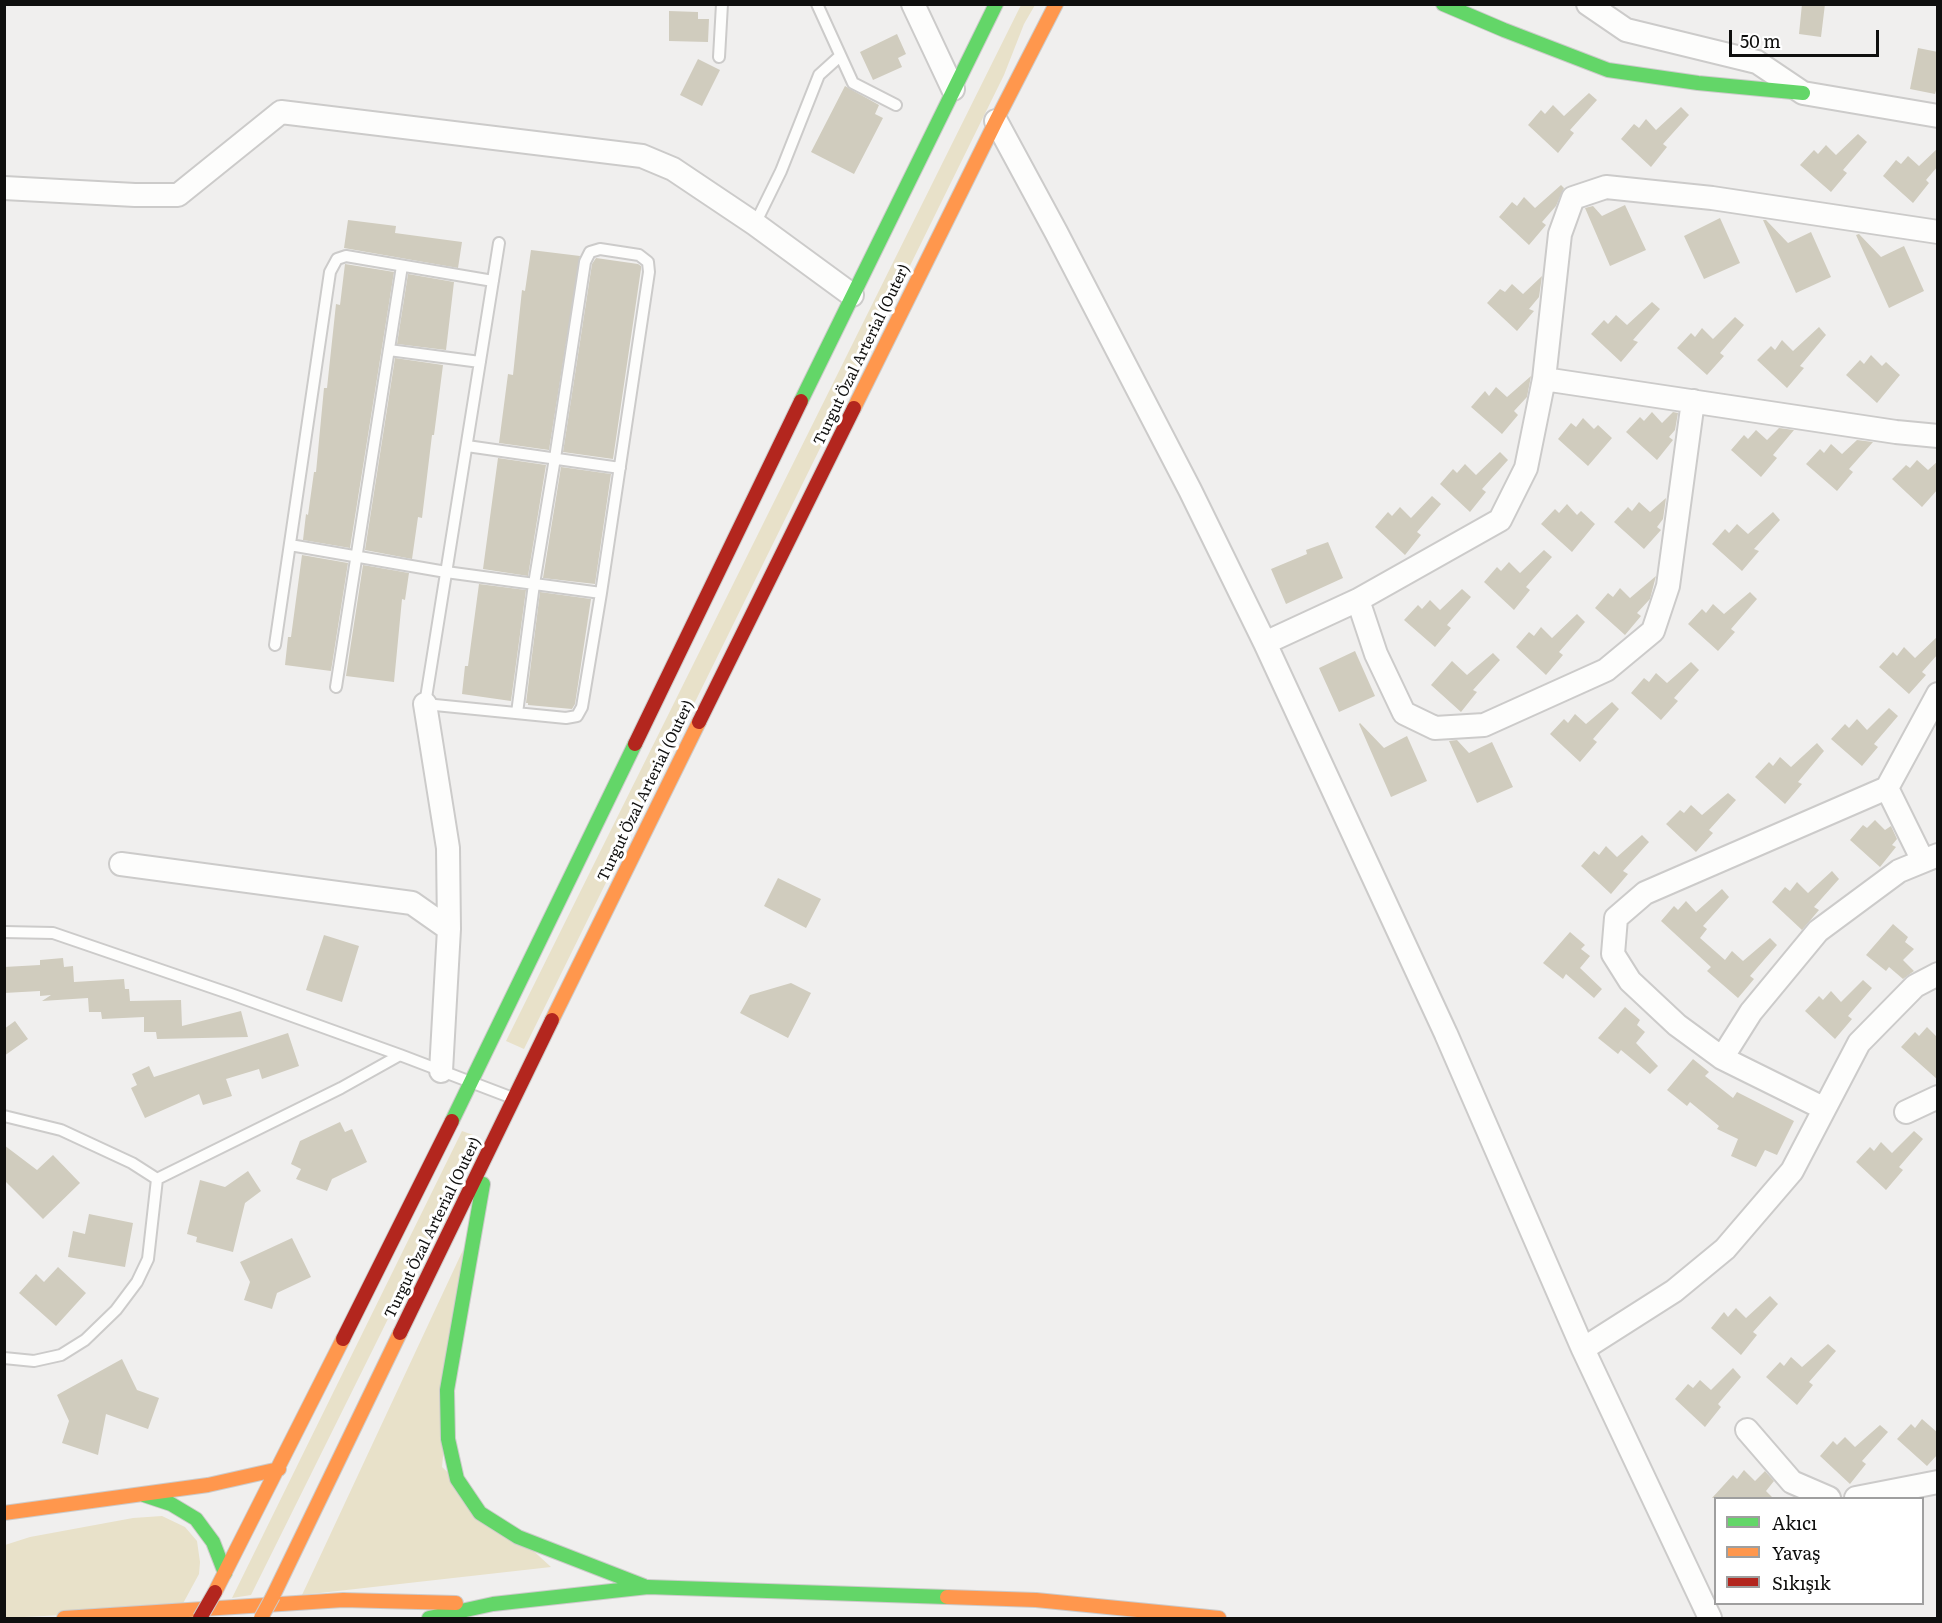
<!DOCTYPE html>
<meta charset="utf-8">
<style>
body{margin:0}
#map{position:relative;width:1942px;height:1623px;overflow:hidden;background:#f0efee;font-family:Literata,serif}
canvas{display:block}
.frame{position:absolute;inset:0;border:6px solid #0f0f0e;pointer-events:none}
.legend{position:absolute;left:1714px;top:1497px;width:210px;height:108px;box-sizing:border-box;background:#fff;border:2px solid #9f9f9f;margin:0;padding:8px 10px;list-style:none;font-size:18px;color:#0f0f0e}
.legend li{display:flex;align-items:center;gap:12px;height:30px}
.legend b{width:30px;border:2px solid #9f9f9f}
.scale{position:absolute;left:1729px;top:30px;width:150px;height:27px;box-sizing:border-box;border:3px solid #0f0f0e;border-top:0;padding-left:8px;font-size:18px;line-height:21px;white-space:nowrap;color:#0f0f0e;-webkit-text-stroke:4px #fff;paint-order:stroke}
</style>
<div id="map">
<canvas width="1942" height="1623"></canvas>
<div class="frame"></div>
<ul class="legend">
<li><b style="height:8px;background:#63d668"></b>Akıcı</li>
<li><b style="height:8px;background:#ff974d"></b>Yavaş</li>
<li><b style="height:8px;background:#b3261e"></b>Sıkışık</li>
</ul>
<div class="scale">50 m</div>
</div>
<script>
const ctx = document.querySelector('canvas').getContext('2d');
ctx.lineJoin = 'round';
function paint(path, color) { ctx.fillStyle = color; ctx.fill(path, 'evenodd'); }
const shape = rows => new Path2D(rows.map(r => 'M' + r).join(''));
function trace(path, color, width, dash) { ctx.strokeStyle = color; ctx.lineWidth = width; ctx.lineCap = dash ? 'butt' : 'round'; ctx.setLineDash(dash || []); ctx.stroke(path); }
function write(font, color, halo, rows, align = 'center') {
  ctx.font = font + ' Literata,serif'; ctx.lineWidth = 6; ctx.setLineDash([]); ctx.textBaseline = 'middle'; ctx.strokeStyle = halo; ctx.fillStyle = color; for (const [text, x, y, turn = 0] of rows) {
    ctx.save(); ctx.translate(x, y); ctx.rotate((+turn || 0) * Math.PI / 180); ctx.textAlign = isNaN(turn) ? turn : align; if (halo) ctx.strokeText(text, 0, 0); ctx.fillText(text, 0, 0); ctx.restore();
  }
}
const green = shape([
 [1021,5,1035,5,1024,24,1004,75,524,1049,506,1041],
 [462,1131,473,1135,454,1176,443,1208,251,1595,232,1598],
 [463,1250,442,1467,551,1567,302,1595],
 [162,1516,185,1527,197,1541,200,1562,199,1574,180,1609,5,1618,5,1545,30,1537,133,1518]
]);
const building = shape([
 [1802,4,1825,4,1821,37,1799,34],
 [669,11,698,12,698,19,709,19,708,42,669,41],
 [897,34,906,54,898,58,902,67,873,80,860,52],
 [1918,48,1938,52,1938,84,1935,94,1910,89],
 [698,59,720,70,702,106,680,95],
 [845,86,879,105,875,114,883,118,854,174,811,152],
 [1589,93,1597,100,1570,130,1574,133,1558,153,1528,125,1541,110,1545,114,1553,105,1564,116],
 [1681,107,1689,115,1663,144,1667,147,1651,167,1621,139,1634,124,1639,128,1646,119,1656,130],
 [1858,134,1867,142,1843,170,1847,173,1831,192,1800,165,1814,150,1818,154,1826,145,1836,155],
 [1938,148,1938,166,1926,180,1929,183,1913,203,1883,176,1896,160,1901,164,1908,156,1919,166],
 [1561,185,1564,188,1556,206,1542,222,1546,225,1529,245,1499,217,1512,202,1517,206,1524,197,1535,208],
 [1625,205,1646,250,1610,266,1585,208,1593,206,1602,216],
 [1720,218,1740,263,1704,279,1684,236],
 [348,220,396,226,395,233,462,242,458,268,344,248],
 [1763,220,1766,220,1788,243,1811,232,1831,277,1796,293],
 [1859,234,1881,257,1904,246,1924,291,1889,308,1856,235],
 [531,250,580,256,549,450,499,443,508,374,513,375,522,290,525,291],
 [596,258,638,264,641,266,641,269,613,459,563,452,592,264],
 [345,264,394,272,350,548,303,540,306,514,308,515,314,472,316,472,324,388,327,388,336,304,340,305],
 [408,274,454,282,446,350,397,344],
 [1542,276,1539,297,1529,309,1534,311,1517,331,1487,303,1500,289,1505,292,1512,284,1523,294],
 [1652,302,1660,309,1633,340,1638,342,1621,362,1591,334,1604,320,1608,324,1616,315,1627,325],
 [1735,317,1744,325,1720,353,1724,356,1707,375,1677,348,1691,333,1695,337,1702,328,1713,339],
 [1819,327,1826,335,1800,366,1804,368,1787,388,1757,360,1771,346,1775,350,1782,340,1793,351],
 [1871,355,1882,366,1886,362,1900,375,1877,403,1846,375,1860,360,1864,364],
 [395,358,443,365,434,435,432,435,422,518,418,517,412,559,365,550],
 [1531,376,1527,397,1514,411,1518,415,1502,434,1471,407,1485,391,1489,396,1496,387,1507,397],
 [1652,412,1662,423,1673,412,1678,413,1675,430,1669,437,1673,440,1657,460,1626,432,1640,417,1644,421],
 [1583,418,1594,429,1598,425,1612,438,1588,466,1558,439,1571,423,1576,427],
 [1779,428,1794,430,1773,455,1777,458,1761,477,1731,450,1744,435,1748,439,1756,430,1767,440],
 [1857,440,1873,442,1849,469,1853,472,1837,491,1806,464,1820,449,1824,453,1831,444,1842,454],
 [1500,452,1508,460,1482,489,1486,492,1470,512,1440,484,1453,469,1457,473,1465,464,1476,475],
 [498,458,546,465,528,576,483,569],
 [1917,460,1928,470,1938,461,1938,489,1922,507,1892,479,1906,465,1910,468],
 [561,467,611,474,595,584,543,578],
 [1432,496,1441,504,1417,532,1421,535,1405,555,1375,527,1388,512,1392,516,1400,507,1411,518],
 [1666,498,1663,519,1657,527,1661,530,1644,549,1614,522,1628,507,1632,511,1639,502,1650,512],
 [1567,504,1577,515,1581,511,1595,524,1572,552,1541,524,1555,509,1559,513],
 [1773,512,1780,520,1754,549,1759,551,1742,571,1712,544,1725,529,1729,533,1737,524,1748,534],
 [1328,542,1343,578,1286,604,1271,569,1307,554,1306,550],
 [1544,550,1552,557,1526,587,1530,590,1514,610,1484,582,1497,567,1501,571,1509,562,1520,573],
 [302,555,348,563,331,671,285,665,288,637,291,637],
 [363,565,409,573,405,600,402,599,394,682,346,676],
 [1656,576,1650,599,1637,613,1641,616,1625,635,1595,608,1608,593,1613,597,1620,588,1630,598],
 [479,584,526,590,511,701,462,694,465,666,468,666],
 [1462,589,1471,597,1447,625,1451,628,1435,647,1404,620,1418,605,1422,609,1430,600,1440,610],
 [540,592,591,599,575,704,572,709,528,705,528,703,526,703],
 [1750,592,1757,599,1731,629,1735,632,1718,651,1688,624,1702,609,1706,613,1713,604,1724,614],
 [1577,614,1585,622,1559,652,1563,655,1546,675,1516,647,1529,632,1534,636,1541,627,1552,638],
 [1938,636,1938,654,1922,672,1926,675,1909,694,1879,667,1893,652,1897,656,1904,647,1915,658],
 [1355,651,1375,696,1339,712,1319,668],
 [1493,653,1500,660,1473,690,1477,692,1461,712,1431,685,1452,661,1467,675],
 [1691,662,1699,670,1674,698,1678,701,1661,720,1631,693,1644,678,1649,682,1656,673,1667,683],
 [1612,702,1619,709,1593,739,1597,742,1580,762,1550,734,1564,719,1568,723,1575,714,1586,724],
 [1889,708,1898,716,1874,744,1878,747,1862,766,1831,739,1845,724,1849,728,1857,719,1867,730],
 [1360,723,1384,748,1407,736,1427,781,1391,797,1359,724],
 [1457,740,1469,753,1492,742,1513,787,1477,803,1449,741],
 [1817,743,1824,751,1798,782,1802,784,1785,804,1755,777,1769,762,1773,766,1780,757,1791,767],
 [1728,793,1736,800,1709,830,1713,833,1696,852,1666,824,1680,810,1684,813,1691,805,1702,815],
 [1875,820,1885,830,1891,826,1897,839,1892,845,1896,847,1880,867,1850,840,1863,825,1867,828],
 [1642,835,1649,842,1623,871,1628,874,1611,894,1581,866,1594,851,1599,855,1606,846,1617,857],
 [1832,871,1839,879,1814,907,1819,910,1802,930,1772,902,1785,887,1790,891,1797,882,1808,893],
 [778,878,821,899,806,928,764,906],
 [1722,889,1729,897,1703,926,1707,929,1700,938,1725,960,1732,951,1743,961,1770,938,1777,945,1750,976,1754,979,1738,998,1707,971,1711,967,1661,921,1674,906,1678,910,1686,901,1696,912],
 [1893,924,1908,937,1905,942,1914,949,1903,960,1914,971,1903,979,1889,967,1886,971,1866,955],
 [1570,932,1585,945,1581,949,1590,956,1580,968,1602,989,1594,998,1566,974,1563,979,1543,963],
 [324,935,359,946,342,1002,306,990],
 [63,958,64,967,73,966,74,982,124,979,125,989,129,989,130,1001,181,1000,182,1026,241,1011,248,1037,157,1039,156,1032,158,1032,144,1032,144,1017,102,1019,101,1012,89,1012,88,998,42,1001,51,995,40,996,40,991,4,993,4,967,40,965,40,960],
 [1863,980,1872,988,1848,1016,1852,1019,1835,1039,1805,1011,1819,996,1823,1000,1831,991,1841,1002],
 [791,983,811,993,788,1038,740,1013,750,995],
 [1625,1007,1640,1020,1637,1025,1645,1032,1636,1043,1658,1066,1650,1074,1621,1050,1618,1054,1598,1038],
 [15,1021,28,1039,4,1056,4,1029],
 [1927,1027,1938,1038,1938,1080,1901,1047,1915,1032,1919,1036],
 [288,1033,299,1066,262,1079,259,1069,226,1079,232,1096,203,1105,199,1094,145,1118,131,1088,137,1085,132,1074,149,1066,154,1077],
 [1693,1059,1709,1072,1705,1076,1733,1098,1737,1092,1794,1121,1777,1155,1765,1150,1756,1167,1731,1156,1738,1139,1717,1129,1719,1126,1690,1102,1687,1106,1667,1090],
 [340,1122,345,1132,352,1129,367,1162,332,1179,327,1191,296,1179,301,1169,291,1164,300,1141],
 [1914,1131,1923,1139,1899,1167,1903,1170,1886,1190,1856,1162,1870,1147,1874,1151,1881,1142,1892,1153],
 [4,1145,37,1170,53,1155,80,1183,43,1219,4,1180],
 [248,1171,261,1191,245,1203,233,1252,196,1242,197,1237,187,1234,200,1180,225,1187],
 [89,1214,133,1223,125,1267,68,1257,73,1231,85,1234],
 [292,1238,311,1277,277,1293,272,1309,244,1300,250,1282,240,1262],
 [58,1267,86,1293,56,1326,19,1293,36,1274,44,1282],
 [1770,1296,1778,1304,1753,1332,1757,1335,1741,1355,1711,1328,1724,1312,1728,1317,1736,1308,1746,1318],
 [1828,1344,1836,1351,1809,1382,1813,1385,1797,1405,1766,1377,1780,1362,1784,1366,1791,1357,1802,1367],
 [122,1359,137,1390,159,1398,148,1429,106,1414,98,1455,62,1443,69,1421,57,1395],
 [1733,1368,1741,1377,1718,1404,1721,1407,1705,1427,1675,1399,1688,1384,1693,1388,1700,1380,1711,1390],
 [1922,1419,1938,1433,1938,1454,1927,1466,1897,1439,1911,1424,1915,1428],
 [1880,1425,1888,1432,1862,1461,1866,1464,1850,1484,1820,1456,1833,1441,1837,1445,1845,1437,1855,1447],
 [1744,1470,1755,1481,1765,1471,1774,1481,1766,1491,1773,1498,1712,1498,1733,1475,1737,1479]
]);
const lane = shape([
 [817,4,853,83,896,105],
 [719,57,722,4],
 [755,224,781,171,819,75,840,56],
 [499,243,425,704,566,718,577,716,582,707,601,593,649,272,648,262,639,255,600,249,590,252,585,262,555,458,534,584,517,713],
 [389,350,480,362],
 [467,446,620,468],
 [290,545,446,572,601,593],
 [275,645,330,272,337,259,346,256,493,281],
 [336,687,402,266],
 [4,932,53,933,231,994,400,1055],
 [4,1116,61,1130,132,1163,157,1179],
 [157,1179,341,1088,400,1055,510,1097],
 [4,1358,34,1361,61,1355,85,1340,116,1310,137,1282,148,1259,157,1179]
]);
const street = shape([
 [913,4,953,89],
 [1588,4,1626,30,1757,62,1803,93,1938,116],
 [996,121,1056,232,1190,490,1265,643,1446,1034,1583,1349,1710,1618],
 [4,188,135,195,178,195,281,112,642,156,673,169,755,224,852,295],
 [1544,379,1896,432,1938,436],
 [1358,600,1376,654,1404,713,1435,728,1484,725,1606,670,1653,631,1668,586,1693,401],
 [1265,643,1358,600,1500,520,1526,468,1544,379,1560,234,1573,198,1606,187,1712,198,1938,232],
 [425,704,448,848,449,929,441,1071],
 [1887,788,1923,861],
 [121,864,412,903,449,929],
 [1722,1058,1751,1012,1818,931,1899,871,1938,855],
 [1823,1108,1722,1058,1677,1025,1630,981,1613,954,1616,918,1645,893,1887,788,1938,694],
 [1906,1112,1938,1097],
 [1583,1349,1674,1291,1725,1249,1792,1171,1859,1043,1915,986,1938,974],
 [1747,1430,1792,1482,1829,1498],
 [1856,1498,1938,1482]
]);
const fast = shape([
 [1443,4,1504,30,1608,70,1698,83,1803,93],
 [801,401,996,4],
 [452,1121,635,744],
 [483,1184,447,1390,448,1439,457,1479,480,1513,518,1537,644,1586],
 [144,1495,171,1504,196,1519,213,1542,225,1573],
 [429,1618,493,1604,648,1587,947,1597]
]);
const slow = shape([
 [854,408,996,121,1056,4],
 [552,1020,699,722],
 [4,1513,208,1485,279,1469],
 [215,1592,343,1339],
 [273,1596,400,1333],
 [947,1597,1036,1600,1219,1618],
 [64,1618,343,1600,456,1603]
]);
const jam = shape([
 [699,722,854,408],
 [635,744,801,401],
 [400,1333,552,1020],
 [343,1339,452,1121]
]);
const slowBridge = shape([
 [261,1618,273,1596]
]);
const jamBridge = shape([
 [200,1618,215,1592]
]);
const streetNames = [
 ["Turgut Özal Arterial (Outer)",862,355,-64],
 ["Turgut Özal Arterial (Outer)",646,791,-64],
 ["Turgut Özal Arterial (Outer)",433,1228,-64]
];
paint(green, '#e8e1c9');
paint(building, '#d0ccbe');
trace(lane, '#cccbca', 14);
trace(street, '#cccbca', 26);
trace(fast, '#cccbca', 16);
trace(slow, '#cccbca', 16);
trace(jam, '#cccbca', 16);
trace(lane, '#fdfdfc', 10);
trace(street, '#fdfdfc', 22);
trace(fast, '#63d668', 14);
trace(slow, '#ff974d', 14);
trace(jam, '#b3261e', 14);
trace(slowBridge, '#cccbca', 16, []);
trace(jamBridge, '#cccbca', 16, []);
trace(slowBridge, '#ff974d', 14);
trace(jamBridge, '#b3261e', 14);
write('15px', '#0f0f0e', '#fff', streetNames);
</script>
